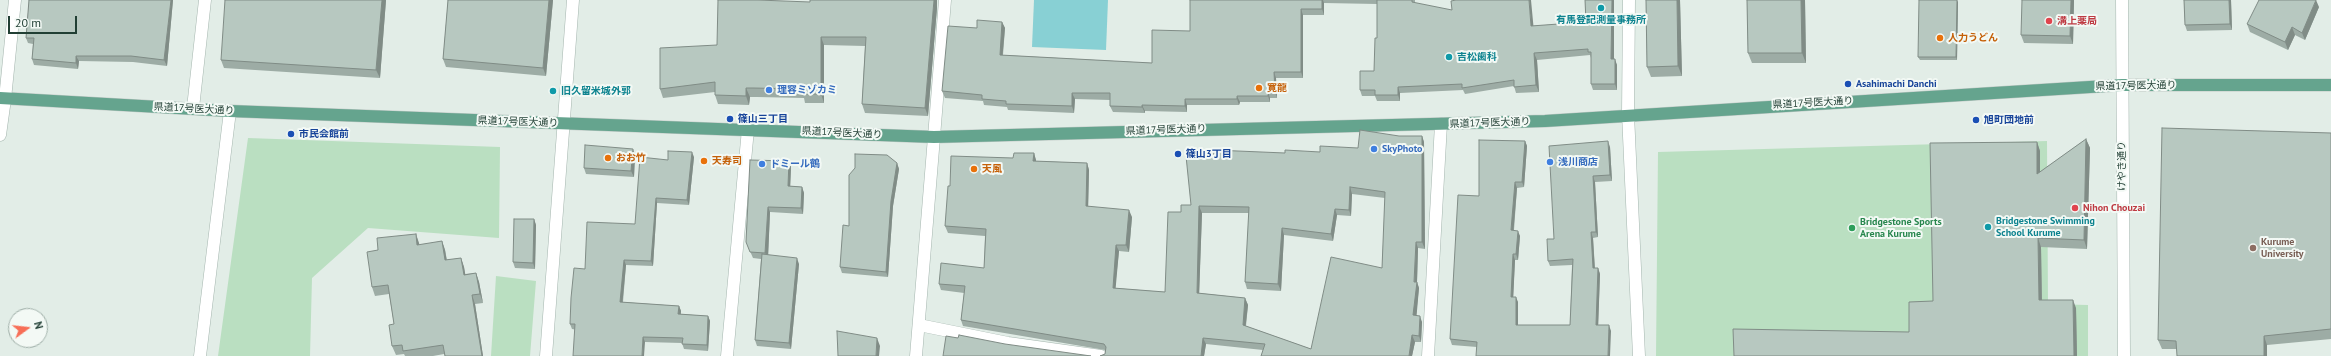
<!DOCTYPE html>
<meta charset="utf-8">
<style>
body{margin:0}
#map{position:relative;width:2331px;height:356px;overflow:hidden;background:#e2ede7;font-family:"PT Sans",sans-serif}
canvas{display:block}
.north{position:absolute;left:8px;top:308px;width:40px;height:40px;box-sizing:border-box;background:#f3f9f5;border:1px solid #9fafa8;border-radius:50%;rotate:75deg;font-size:11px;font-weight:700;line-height:16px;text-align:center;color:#213f34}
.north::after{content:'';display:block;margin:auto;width:14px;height:18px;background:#f76e57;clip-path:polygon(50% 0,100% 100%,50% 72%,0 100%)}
.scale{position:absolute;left:8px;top:16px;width:69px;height:18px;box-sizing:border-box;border:2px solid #213f34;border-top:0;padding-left:5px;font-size:12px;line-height:14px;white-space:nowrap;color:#213f34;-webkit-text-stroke:3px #f3f9f5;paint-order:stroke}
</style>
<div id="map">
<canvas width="2331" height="356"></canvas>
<div class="north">N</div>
<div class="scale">20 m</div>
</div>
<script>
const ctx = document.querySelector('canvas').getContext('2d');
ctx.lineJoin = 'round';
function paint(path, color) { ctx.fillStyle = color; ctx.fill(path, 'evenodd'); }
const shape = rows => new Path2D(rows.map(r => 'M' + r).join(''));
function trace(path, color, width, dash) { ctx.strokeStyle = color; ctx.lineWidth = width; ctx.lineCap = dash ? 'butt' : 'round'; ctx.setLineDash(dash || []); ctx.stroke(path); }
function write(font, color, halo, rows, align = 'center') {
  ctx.font = font + ' "PT Sans","Noto Sans JP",sans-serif'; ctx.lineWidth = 4; ctx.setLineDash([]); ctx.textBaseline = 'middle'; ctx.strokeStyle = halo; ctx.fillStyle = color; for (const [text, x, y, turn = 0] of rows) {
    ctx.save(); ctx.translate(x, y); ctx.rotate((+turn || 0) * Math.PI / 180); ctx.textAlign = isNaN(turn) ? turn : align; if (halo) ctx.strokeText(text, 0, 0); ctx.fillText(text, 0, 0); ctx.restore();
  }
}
const green = shape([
 [248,138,500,147,499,238,368,228,312,278,310,356,218,356],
 [2047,141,2048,304,2088,305,2088,356,1656,356,1658,152],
 [496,276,536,281,530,356,491,356]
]);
const water = shape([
 [1034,0,1108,0,1106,50,1032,47]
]);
const minor = shape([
 [1629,0,1628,114,1639,356],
 [193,108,205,0],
 [0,135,5,99],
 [934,137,945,0],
 [919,325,1008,343,1101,356],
 [546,356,573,0],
 [727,356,748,129],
 [1428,356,1441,124]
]);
const tertiary = shape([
 [2122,0,2124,356],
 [5,99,15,0],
 [200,356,230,111],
 [916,356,934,137]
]);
const primary = shape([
 [0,98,230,111,934,137,1545,121,2122,85,2331,85]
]);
const wall = shape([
 [29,0,173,0,167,66,133,62,79,61,78,69,34,65,32,59,33,44,28,43,26,38],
 [386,0,380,78,224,68,221,60],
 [448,0,553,0,546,76,446,67,443,59],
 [1190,0,1415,0,1415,3,1533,26,1586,22,1585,0,1614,0,1614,59,1617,65,1617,90,1593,90,1591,84,1591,58,1590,55,1537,60,1539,92,1516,93,1514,86,1465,94,1463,90,1400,93,1400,101,1377,101,1375,96,1362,96,1360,90,1374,71,1377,38,1377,4,1324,3,1324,15,1303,15,1303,78,1276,78,1277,98,1270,98,1270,102,1240,102,1239,105,1187,105,1187,112,1145,111,1145,113,1113,112,1110,106,1110,100,1075,99,1074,113,1008,110,1007,107,984,105,983,101,945,98,942,91,977,28,1002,22,1005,28,1003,55,1152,63,1190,31],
 [1646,0,1680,0,1682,76,1651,77,1647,67],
 [1747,0,1805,0,1806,63,1752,63,1748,53],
 [2074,0,2073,44,2024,43,2021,35],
 [2184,0,2231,0,2232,30,2187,31,2185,25],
 [1958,2,1957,60,1920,60,1918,57],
 [2319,7,2305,40,2295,35,2288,50,2250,32,2247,24],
 [937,8,928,116,865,113,862,104,865,46,824,45,824,103,805,103,804,98,757,97,750,97,749,105,718,104,715,95,715,92,663,98,660,89,717,45],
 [2331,133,2331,339,2267,345,2176,349,2162,349,2158,340],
 [1399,136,1422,136,1424,142,1425,249,1418,248,1417,282,1419,288,1416,315,1422,322,1421,342,1415,342,1412,356,1261,356,1263,350,1206,344,1204,356,1100,356,1105,354,1105,350,963,326,961,320,964,293,941,290,939,284,984,268,985,236,948,233,945,226,950,186,1013,158,1034,153,1036,161,1087,163,1089,170,1088,206,1132,217,1129,252,1119,251,1115,288,1165,292,1181,212,1191,205,1285,153,1320,152,1358,148],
 [1352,194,1385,198,1382,268,1311,349,1246,326,1248,305,1245,298,1199,293,1202,213,1249,213,1245,282,1247,289,1281,291,1284,235,1333,241,1337,215,1351,216],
 [2086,139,2090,148,2087,249,2041,247,2042,300,2076,308,2077,356,1734,356,1909,332,1933,301,2037,142,2040,151,2040,172],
 [1525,141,1527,146,1524,187,1517,188,1514,230,1520,236,1518,260,1515,260,1513,297,1518,302,1518,325,1570,325,1572,265,1550,266,1548,261,1554,239,1610,147,1612,181,1595,182,1598,237,1593,238,1595,268,1598,268,1600,274,1598,325,1611,331,1477,347,1452,345,1450,339,1479,196],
 [635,155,634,177,586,174,584,168],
 [694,157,689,205,657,203,653,266,626,265,623,302,679,306,681,311,681,314,708,316,710,321,708,351,684,349,682,343,645,342,572,329,570,324,585,269,635,224,668,160],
 [789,161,791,167,790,186,802,187,804,193,803,214,770,212,768,255,799,264,791,349,757,346,755,340,761,259,753,258,746,242],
 [897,163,899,169,893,206,888,277,842,273,840,267,849,226],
 [534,219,536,225,535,269,515,268,513,262],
 [416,234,419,245,442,241,445,250,447,260,461,258,464,267,465,274,476,273,479,282,483,303,475,304,483,356,445,356,444,354,433,356,405,356,404,354,396,355,392,346,394,324,389,294,375,296,372,287,378,250]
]);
const shadedWall = shape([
 [171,0,173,0,167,66,164,60],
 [382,0,386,0,380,78,376,70],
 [549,0,553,0,546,76,543,68],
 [934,0,937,0,937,8,928,116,925,108],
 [1322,0,1323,0,1324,3,1324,15,1322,9],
 [1529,0,1531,0,1534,32,1531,26],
 [1612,0,1614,0,1614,65,1611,59],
 [1677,0,1680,0,1682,76,1678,66],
 [1801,0,1805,0,1806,63,1802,53],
 [1957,0,1958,2,1957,60,1956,57],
 [2071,0,2074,0,2073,44,2070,36],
 [2229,0,2231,0,2232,30,2230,24],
 [2316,0,2319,7,2305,40,2302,33],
 [1301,9,1303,15,1303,78,1301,72],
 [1002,22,1005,28,1002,61,1000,55],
 [2292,27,2295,35,2288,50,2285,42],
 [821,37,824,45,824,103,821,94],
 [1534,53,1537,60,1539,92,1536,85],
 [76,56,79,61,78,69,76,63],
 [1615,59,1617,65,1617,90,1615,84],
 [1274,72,1276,78,1277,98,1275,92],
 [1398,87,1400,93,1400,101,1398,95],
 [746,88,750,97,749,105,746,96],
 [1268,92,1270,98,1270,102,1268,96],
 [1072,93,1075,99,1074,113,1072,106],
 [1237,96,1240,102,1239,105,1237,99],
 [1185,99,1187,105,1187,112,1185,106],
 [1142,105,1145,111,1145,113,1142,107],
 [1422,136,1424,142,1425,249,1422,242],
 [2086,139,2090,148,2087,249,2084,240],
 [1525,141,1527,146,1524,187,1522,182],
 [1608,141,1610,147,1612,181,1610,175],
 [2037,142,2040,151,2040,183,2037,174],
 [633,149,635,155,634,177,631,171],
 [692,152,694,157,689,205,687,200],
 [1034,153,1036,160,1036,168,1033,161],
 [789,161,791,167,790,192,788,186],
 [897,163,899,169,893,206,888,277,886,272,891,201],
 [1087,163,1089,170,1088,213,1086,206],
 [1593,176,1595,182,1598,237,1596,232],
 [1515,182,1517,188,1513,236,1511,230],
 [802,187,804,193,803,214,801,208],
 [1350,187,1352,194,1351,216,1349,210],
 [656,198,657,203,653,266,651,261],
 [1199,206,1202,213,1199,299,1197,293],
 [768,207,770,212,768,259,765,253],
 [1335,209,1337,215,1333,241,1331,234],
 [1129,210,1132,217,1129,252,1126,245],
 [534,219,536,225,535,269,533,263],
 [1282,228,1284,235,1281,291,1278,284],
 [1518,231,1520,236,1518,260,1516,254],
 [1591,232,1593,238,1595,273,1593,268],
 [416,234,419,243,421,254,417,245],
 [2038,238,2041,247,2042,309,2039,300],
 [442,241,445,250,448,269,445,260],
 [1416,242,1418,248,1417,282,1419,288,1416,322,1413,315],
 [1116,245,1119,251,1115,295,1113,288],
 [1513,254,1515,260,1513,303,1511,297],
 [461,258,464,267,467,284,464,275],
 [797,258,799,264,791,349,789,343],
 [624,260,626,265,622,307,620,302],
 [1598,268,1600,274,1598,331,1596,325],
 [476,273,479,282,483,303,480,294],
 [472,295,475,304,483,356,482,356],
 [1516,297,1518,302,1518,330,1516,325],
 [1245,298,1248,305,1245,331,1243,325],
 [2073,300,2076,308,2077,356,2074,356],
 [679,306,681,311,680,319,678,314],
 [708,316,710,321,708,351,707,345],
 [1420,316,1422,322,1421,342,1419,336],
 [1609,325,1611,331,1610,356,1608,356],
 [1412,335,1415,342,1412,356,1409,356],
 [2264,336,2267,345,2267,356,2264,356],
 [643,337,645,342,644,356,642,356],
 [877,338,880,346,879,356,876,356],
 [1203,338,1206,344,1204,356,1201,356]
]);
const building = shape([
 [29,0,171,0,164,60,131,56,76,56,76,63,32,59,34,38,26,38,29,0],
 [225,0,382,0,376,70,221,60,225,0],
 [448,0,549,0,543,68,443,59,448,0],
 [718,0,758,0,810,2,810,0,934,0,925,108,862,104,866,37,821,37,821,94,802,94,802,89,753,88,746,88,746,96,715,95,715,82,660,89,660,48,717,45,718,0],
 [1190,0,1322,0,1322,9,1301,9,1301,72,1274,72,1275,92,1268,92,1268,96,1237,96,1237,99,1185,99,1185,106,1142,105,1142,107,1110,106,1110,93,1072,93,1072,106,1006,104,1006,101,982,99,982,95,942,91,948,26,977,28,977,20,1002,22,1000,55,1152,63,1152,30,1190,31,1190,0],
 [1377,0,1412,0,1412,2,1452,10,1451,1,1456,0,1529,0,1531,26,1586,22,1585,0,1612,0,1611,59,1615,59,1615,84,1591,84,1591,52,1588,52,1588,49,1534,53,1536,85,1514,87,1514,80,1462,88,1462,84,1398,87,1398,95,1375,95,1375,90,1360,90,1360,71,1374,71,1375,38,1377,38,1377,0],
 [1646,0,1677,0,1678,66,1647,67,1646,0],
 [1747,0,1801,0,1802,53,1748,53,1747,0],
 [1919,0,1957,0,1956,57,1918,57,1919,0],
 [2022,0,2071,0,2070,36,2021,35,2022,0],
 [2184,0,2229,0,2230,24,2185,25,2184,0],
 [2259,0,2316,0,2302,33,2292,27,2285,42,2247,24,2259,0],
 [2162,128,2331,133,2331,329,2264,336,2264,356,2177,356,2176,341,2158,340,2162,128],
 [1360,130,1399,136,1422,136,1422,242,1416,242,1414,282,1417,282,1413,315,1420,316,1419,336,1412,335,1409,356,1261,356,1265,344,1203,338,1201,356,1100,356,1105,354,1106,347,1104,344,961,320,965,286,939,284,941,263,984,268,986,229,945,226,948,186,950,186,951,156,1013,158,1014,153,1034,153,1033,161,1087,163,1086,206,1129,210,1126,245,1116,245,1113,288,1165,292,1168,212,1181,212,1181,205,1191,205,1186,156,1214,154,1214,150,1285,153,1285,150,1320,152,1320,146,1358,148,1360,130],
 [1350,187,1385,192,1382,268,1331,257,1311,349,1243,325,1245,298,1197,293,1199,206,1249,207,1245,282,1278,284,1282,228,1331,234,1335,209,1349,210,1350,187],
 [2086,139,2084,240,2038,238,2039,300,2073,300,2074,356,1734,356,1733,329,1909,332,1909,302,1933,301,1930,143,2037,142,2037,174,2086,139],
 [1479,140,1525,141,1522,182,1515,182,1511,230,1518,231,1516,254,1513,254,1511,297,1516,297,1516,325,1570,325,1573,259,1548,261,1547,239,1554,239,1549,146,1608,141,1610,175,1593,176,1596,232,1591,232,1593,268,1598,268,1596,325,1609,325,1608,356,1476,356,1477,342,1450,339,1458,195,1479,196,1479,140],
 [585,145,633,149,631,171,584,168,585,145],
 [668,151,692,152,687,200,656,198,651,261,624,260,620,302,679,306,678,314,708,316,707,345,682,344,683,338,643,337,642,356,573,356,575,324,570,324,571,298,574,268,585,269,587,222,635,224,640,157,668,160,668,151],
 [855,154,887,155,897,163,891,201,886,272,840,267,843,225,849,226,849,175,855,168,855,154],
 [750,160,789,161,788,186,802,187,801,208,768,207,765,253,750,252,746,242,750,160],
 [514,219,534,219,533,263,513,262,514,219],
 [416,234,417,245,442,241,445,260,461,258,464,275,476,273,480,294,472,295,482,356,445,356,443,345,403,351,402,345,392,346,389,325,394,324,388,285,372,287,367,252,378,250,377,238,416,234],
 [762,254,797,258,789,343,755,340,762,254],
 [837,331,877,338,876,356,838,356,837,331],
 [959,335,1005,344,1091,356,943,356,946,336,958,338,959,335]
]);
const markers = [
 [1601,8,4,"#0f9aa8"],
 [2049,21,4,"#e0444e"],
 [1940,38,4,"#e8710a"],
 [1449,57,4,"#0f9aa8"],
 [1848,84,4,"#1a4fb4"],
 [1259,88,4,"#e8710a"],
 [769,90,4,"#3f7fe0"],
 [553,91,4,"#0f9aa8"],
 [730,119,4,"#1a4fb4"],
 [1976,120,4,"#1a4fb4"],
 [291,134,4,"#1a4fb4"],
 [1374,149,4,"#3f7fe0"],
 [1178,154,4,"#1a4fb4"],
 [608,158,4,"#e8710a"],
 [704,161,4,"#e8710a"],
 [1550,162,4,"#3f7fe0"],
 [762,164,4,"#3f7fe0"],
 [974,169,4,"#e8710a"],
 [2075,208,4,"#e0444e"],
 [1988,227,4,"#0f9aa8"],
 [1852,228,4,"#2e9e5b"],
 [2253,248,4,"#8d6e63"]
];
const cultureNames = [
 ["有馬登記測量事務所",1601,20,"center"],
 ["吉松歯科",1457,57],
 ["旧久留米城外郭",561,91],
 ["Bridgestone Swimming",1996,221],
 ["School Kurume",1996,233]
];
const healthNames = [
 ["溝上薬局",2057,21],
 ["Nihon Chouzai",2083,208]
];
const foodNames = [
 ["人力うどん",1948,38],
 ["寛龍",1267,88],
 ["おお竹",616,158],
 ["天寿司",712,161],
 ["天風",982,169]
];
const transitNames = [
 ["Asahimachi Danchi",1856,84],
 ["篠山三丁目",738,119],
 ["旭町団地前",1984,120],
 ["市民会館前",299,134],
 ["篠山3丁目",1186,154]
];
const streetNames = [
 ["県道17号医大通り",2136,86,-1],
 ["県道17号医大通り",1813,103,-3],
 ["県道17号医大通り",194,109,3],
 ["県道17号医大通り",518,122,2],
 ["県道17号医大通り",1490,123,-2],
 ["県道17号医大通り",1166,130,-2],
 ["県道17号医大通り",842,133,3],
 ["けやき通り",2122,166,-90]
];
const shopNames = [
 ["理容ミゾカミ",777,90],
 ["SkyPhoto",1382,149],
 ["浅川商店",1558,162],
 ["ドミール鶴",770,164]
];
const leisureNames = [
 ["Bridgestone Sports",1860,222],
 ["Arena Kurume",1860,234]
];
const educationNames = [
 ["Kurume",2261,242],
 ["University",2261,254]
];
paint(green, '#badfc1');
paint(water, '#88d0d4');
trace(minor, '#a4b5ae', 13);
trace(tertiary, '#a4b5ae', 13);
trace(primary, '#c1c9c6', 13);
trace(minor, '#fff', 12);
trace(tertiary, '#fff', 12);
trace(primary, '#65a48e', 12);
paint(wall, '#9daca5');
paint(shadedWall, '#808c86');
paint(building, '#b7c8c0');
trace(building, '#808c86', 1);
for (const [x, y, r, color] of markers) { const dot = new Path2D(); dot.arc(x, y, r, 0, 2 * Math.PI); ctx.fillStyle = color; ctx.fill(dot); trace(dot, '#f3f9f5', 1.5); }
write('bold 10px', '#0d838f', '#f3f9f5', cultureNames, 'left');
write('bold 10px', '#be3a42', '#f3f9f5', healthNames, 'left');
write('bold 10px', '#c56008', '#f3f9f5', foodNames, 'left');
write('bold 10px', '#164399', '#f3f9f5', transitNames, 'left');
write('10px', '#213f34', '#f3f9f5', streetNames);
write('bold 10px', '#366cbe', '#f3f9f5', shopNames, 'left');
write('bold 10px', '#27864d', '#f3f9f5', leisureNames, 'left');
write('bold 10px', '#785e54', '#f3f9f5', educationNames, 'left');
</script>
